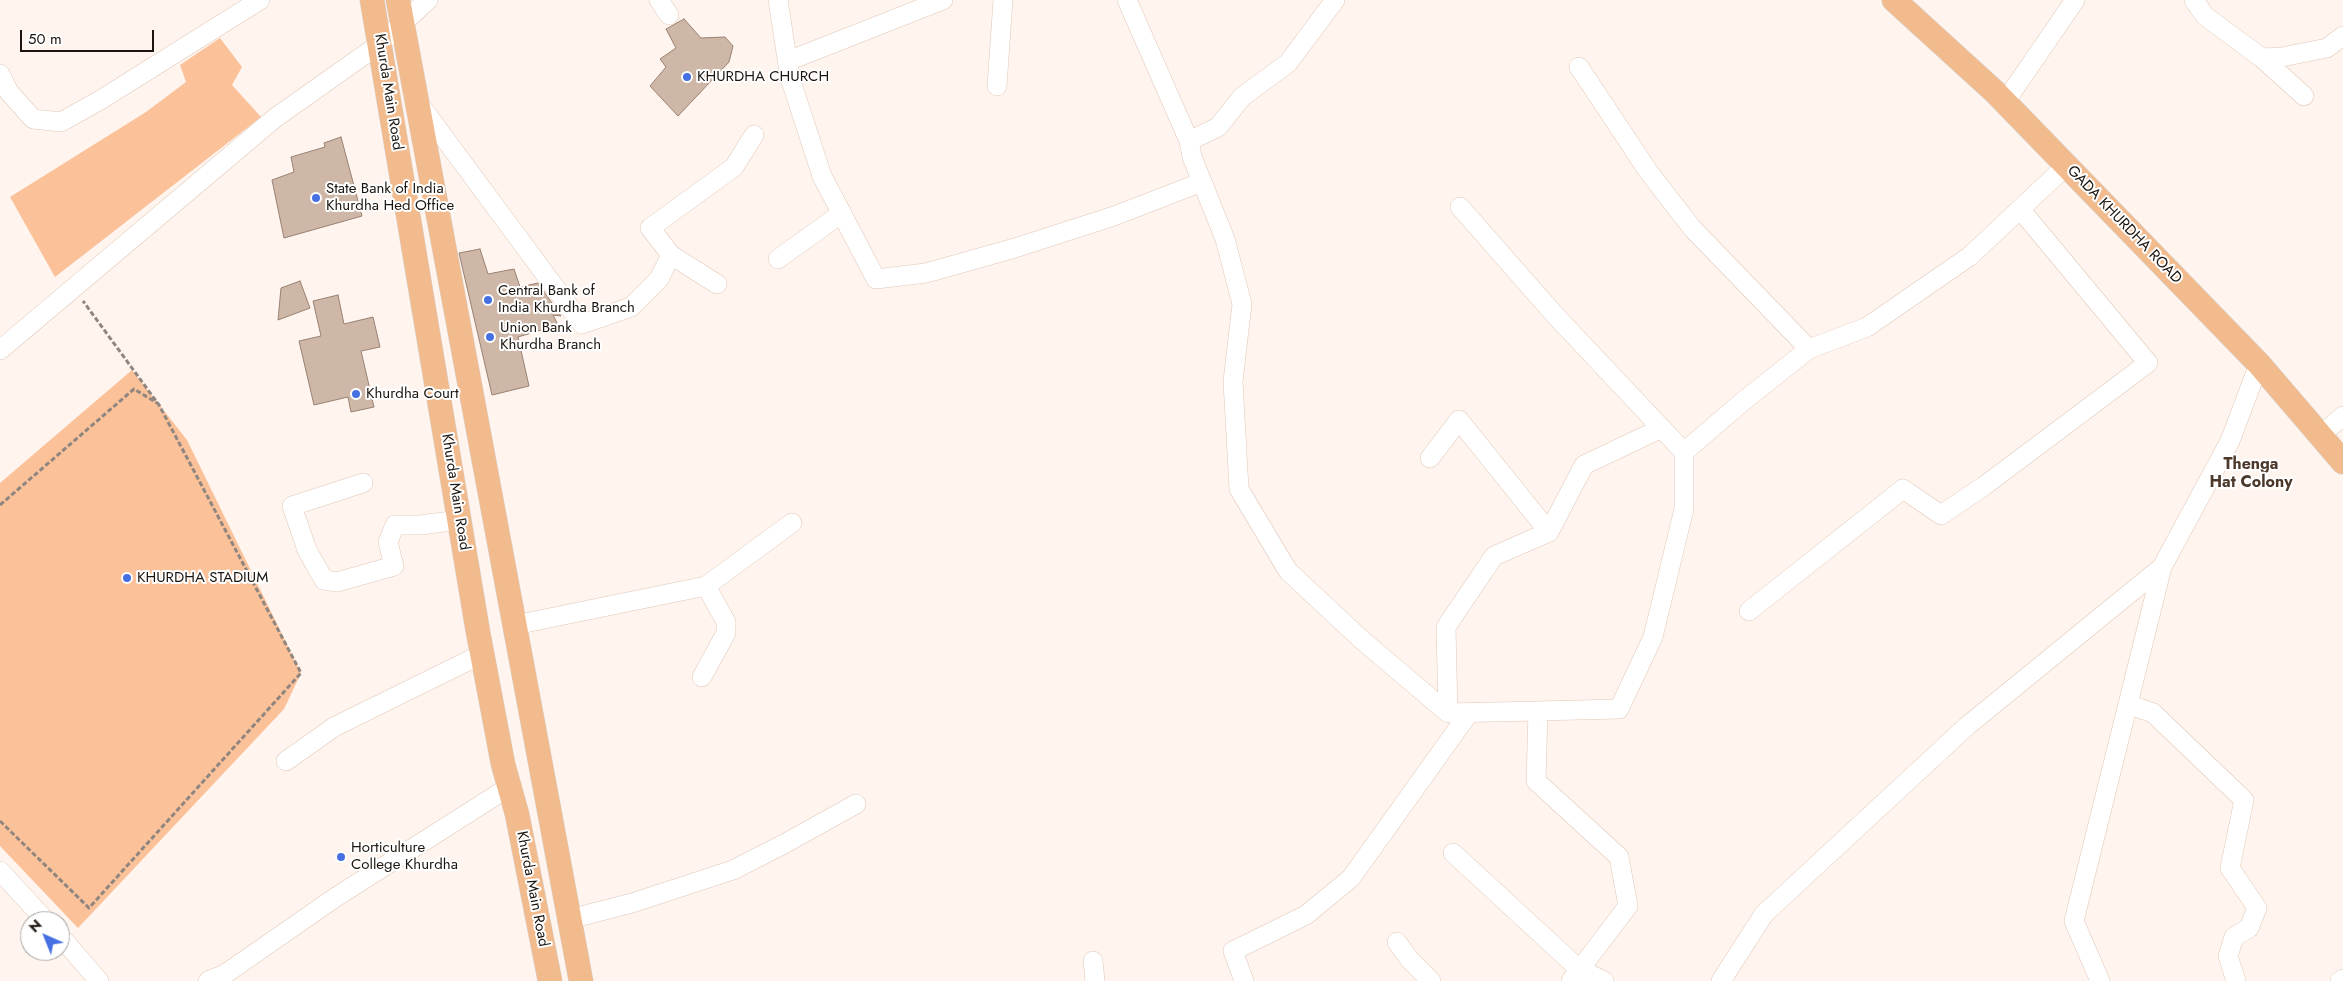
<!DOCTYPE html>
<style>
body{margin:0}
#map{position:relative;width:2343px;height:981px;overflow:hidden;background:#fff4ee;font-family:Jost,sans-serif}
canvas{display:block}
.north{position:absolute;left:20px;top:911px;width:50px;height:50px;box-sizing:border-box;background:#fff;border:1px solid #a4a19f;border-radius:50%;rotate:316deg;font-size:14px;font-weight:700;line-height:20px;text-align:center;color:#1c140e}
.north::after{content:'';display:block;margin:auto;width:18px;height:22px;background:#4670e2;clip-path:polygon(50% 0,100% 100%,50% 72%,0 100%)}
.scale{position:absolute;left:20px;top:30px;width:134px;height:22px;box-sizing:border-box;border:2px solid #1c140e;border-top:0;padding-left:6px;font-size:15px;line-height:18px;white-space:nowrap;color:#1c140e;-webkit-text-stroke:4px #fff;paint-order:stroke}
</style>
<div id="map">
<canvas width="2343" height="981"></canvas>
<div class="north">N</div>
<div class="scale">50 m</div>
</div>
<script>
const ctx = document.querySelector('canvas').getContext('2d');
ctx.lineJoin = 'round';
function paint(path, color) { ctx.fillStyle = color; ctx.fill(path, 'evenodd'); }
const shape = rows => new Path2D(rows.map(r => 'M' + r).join(''));
function trace(path, color, width, dash) { ctx.strokeStyle = color; ctx.lineWidth = width; ctx.lineCap = dash ? 'butt' : 'round'; ctx.setLineDash(dash || []); ctx.stroke(path); }
function write(font, color, halo, rows, align = 'center') {
  ctx.font = font + ' Jost,sans-serif'; ctx.lineWidth = 4; ctx.setLineDash([]); ctx.textBaseline = 'middle'; ctx.strokeStyle = halo; ctx.fillStyle = color; for (const [text, x, y, turn = 0] of rows) {
    ctx.save(); ctx.translate(x, y); ctx.rotate((+turn || 0) * Math.PI / 180); ctx.textAlign = isNaN(turn) ? turn : align; if (halo) ctx.strokeText(text, 0, 0); ctx.fillText(text, 0, 0); ctx.restore();
  }
}
const green = shape([
 [220,38,242,67,232,85,261,117,55,277,10,197,146,112,186,82,180,65],
 [132,370,187,440,301,673,284,709,78,928,0,846,0,483]
]);
const building = shape([
 [684,19,701,38,725,37,733,46,729,62,678,116,650,86,666,67,660,59,676,48,666,29,684,19],
 [341,137,362,216,284,238,272,180,294,172,291,157,325,147,324,143,341,137],
 [480,249,488,274,514,269,520,287,538,283,561,316,553,315,558,325,518,337,529,386,492,395,459,253,480,249],
 [300,281,310,308,278,320,281,288,300,281],
 [338,295,344,324,373,317,380,347,361,351,374,407,351,412,348,397,314,405,299,341,321,336,313,301,338,295]
]);
const path = shape([
 [0,505,134,389,157,403],
 [0,821,89,908,301,673,159,405,83,301]
]);
const minor = shape([
 [659,0,669,15],
 [778,0,790,78,822,176,876,279,926,273,1015,248,1114,216,1202,182],
 [1127,0,1189,141,1192,157,1225,239,1242,304,1233,381,1239,489,1288,571,1362,640,1448,713,1538,711],
 [2194,0,2205,16,2262,58,2304,96],
 [2262,58,2282,57,2327,48,2343,36],
 [788,61,943,0],
 [1579,67,1648,171,1692,228,1809,349],
 [0,74,9,92,33,119,61,122,102,99,260,0],
 [997,86,1003,0],
 [417,101,582,324,631,307,659,279,671,255,717,284],
 [2005,102,2075,0],
 [1189,141,1218,127,1242,97,1288,63,1335,0],
 [1460,207,1554,314,1684,452],
 [671,255,650,228,734,167,754,135],
 [778,259,842,213],
 [0,350,275,118,381,43,428,0],
 [2320,436,2343,416],
 [1430,458,1459,420,1549,532],
 [363,483,292,506,307,550,324,580,337,582,394,566,388,542,395,525,420,525,460,520],
 [1749,611,1903,489,1941,515,1984,486,2148,363,2020,209],
 [515,625,706,586,792,523],
 [702,677,726,633,726,622,706,586],
 [2128,704,2153,713,2244,800,2230,868,2257,908,2249,928,2234,937,2228,956,2236,981],
 [1448,713,1446,627,1494,556,1549,532,1584,465,1662,428],
 [286,761,334,727,482,654],
 [1453,853,1579,969,1604,981],
 [0,871,46,921],
 [570,919,632,903,733,870,784,844,856,804],
 [60,936,99,981],
 [1397,942,1410,960,1431,981],
 [1093,961,1095,981],
 [208,981,225,974,336,897,509,787],
 [1244,981,1233,951,1306,915,1351,878,1469,713],
 [1571,981,1628,906,1619,857,1536,781,1538,711,1619,709,1653,637,1684,509,1684,452,1741,403,1809,349,1867,327,1970,256,2066,166],
 [1721,981,1764,914,1967,726,2162,567],
 [2100,981,2074,921,2162,567,2230,441,2259,364],
 [2340,981,2343,979]
]);
const major = shape([
 [372,0,478,632,503,764,517,814,550,981],
 [398,0,581,981],
 [1894,0,1995,92,2259,364,2343,462]
]);
const markers = [
 [687,77,5,"#4670e2"],
 [316,198,5,"#4670e2"],
 [488,300,5,"#4670e2"],
 [490,337,5,"#4670e2"],
 [356,394,5,"#4670e2"],
 [127,578,5,"#4670e2"],
 [341,857,5,"#4670e2"]
];
const poiNames = [
 ["KHURDHA CHURCH",697,77],
 ["State Bank of India",326,189],
 ["Khurdha Hed Office",326,206],
 ["Central Bank of",498,291],
 ["India Khurdha Branch",498,308],
 ["Union Bank",500,328],
 ["Khurdha Branch",500,345],
 ["Khurdha Court",366,394],
 ["KHURDHA STADIUM",137,578],
 ["Horticulture",351,848],
 ["College Khurdha",351,865]
];
const streetNames = [
 ["Khurda Main Road",388,92,81],
 ["GADA KHURDHA ROAD",2124,225,46],
 ["Khurda Main Road",455,492,81],
 ["Khurda Main Road",532,889,79]
];
const neighbourhoodNames = [
 ["Thenga",2251,465],
 ["Hat Colony",2251,483]
];
paint(green, '#fbc199');
paint(building, '#cfb7a7');
trace(building, '#988172', 1);
trace(minor, '#dfc7b6', 20);
trace(major, '#d6d5d4', 25);
trace(path, '#908680', 3, [5, 2.5]);
trace(minor, '#fff', 19);
trace(major, '#f2bb8e', 24);
for (const [x, y, r, color] of markers) { const dot = new Path2D(); dot.arc(x, y, r, 0, 2 * Math.PI); ctx.fillStyle = color; ctx.fill(dot); trace(dot, '#fff', 2); }
write('15px', '#1c140e', '#fff', poiNames, 'left');
write('15px', '#1c140e', '#fff', streetNames);
write('bold 16px', '#4c392b', '#fff', neighbourhoodNames);
</script>
